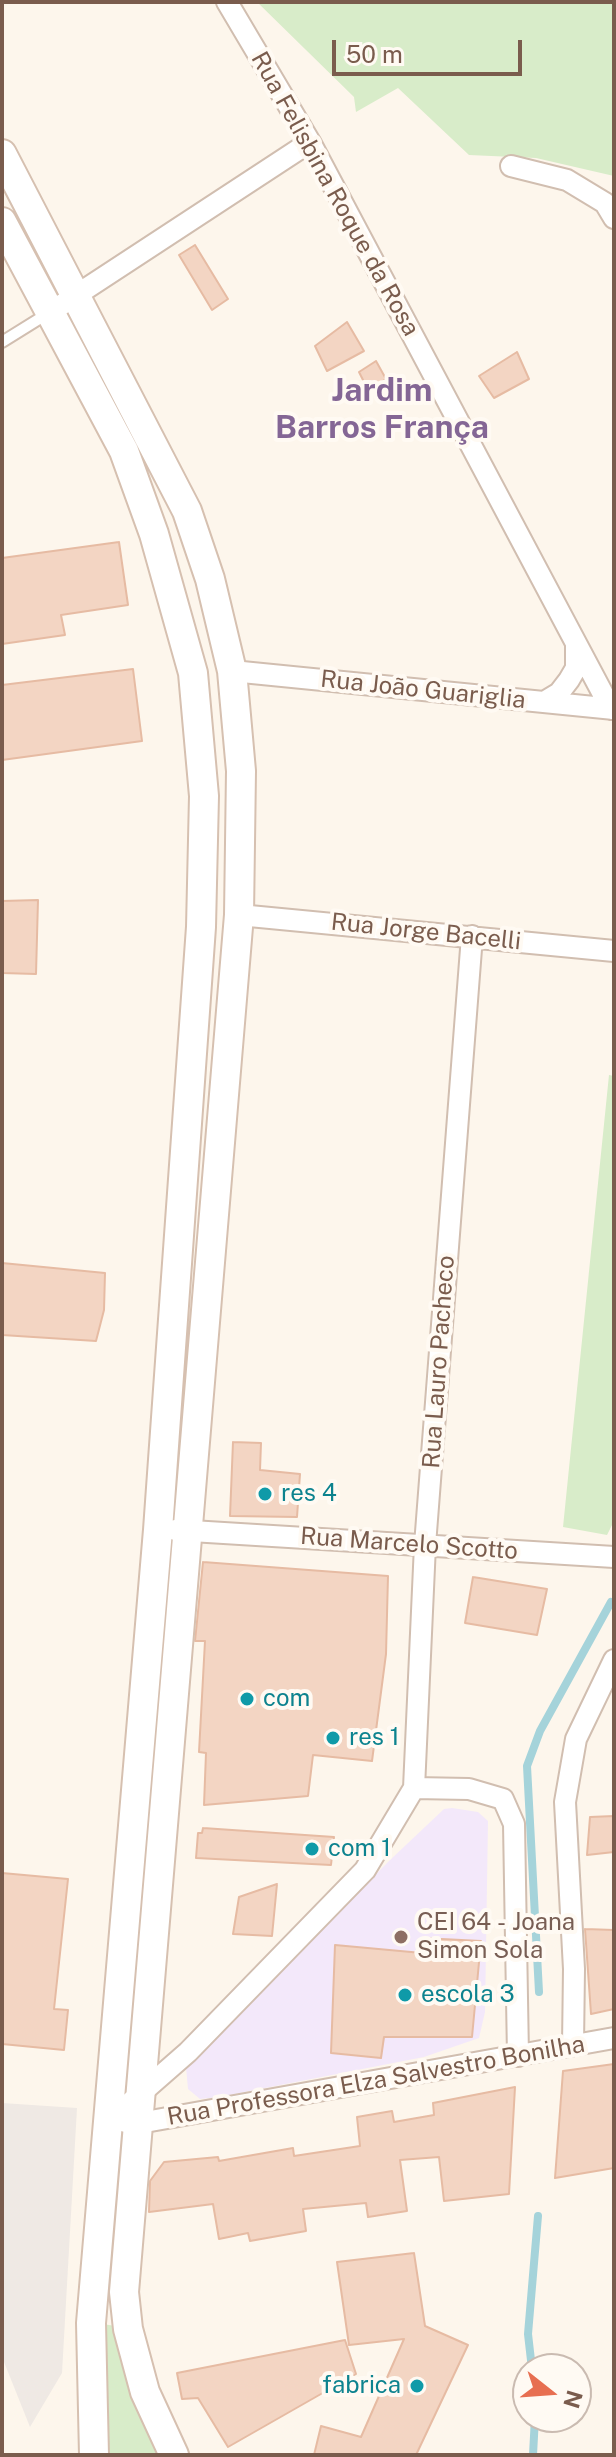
<!DOCTYPE html>
<meta charset="utf-8">
<style>
body{margin:0}
#map{position:relative;width:616px;height:2457px;overflow:hidden;background:#fdf6ec;font-family:"Public Sans",sans-serif}
canvas{display:block}
.frame{position:absolute;inset:0;border:4px solid #7a5c4d;pointer-events:none}
.north{position:absolute;left:512px;top:2353px;width:80px;height:80px;box-sizing:border-box;background:#fffaf3;border:2px solid #cabbb1;border-radius:50%;rotate:107deg;font-size:22px;font-weight:700;line-height:32px;text-align:center;color:#7a5c4d}
.north::after{content:'';display:block;margin:auto;width:28px;height:36px;background:#e76f51;clip-path:polygon(50% 0,100% 100%,50% 72%,0 100%)}
.scale{position:absolute;left:332px;top:40px;width:190px;height:36px;box-sizing:border-box;border:4px solid #7a5c4d;border-top:0;padding-left:10px;font-size:24px;line-height:28px;white-space:nowrap;color:#7a5c4d;-webkit-text-stroke:6px #fffaf3;paint-order:stroke}
</style>
<div id="map">
<canvas width="616" height="2457"></canvas>
<div class="frame"></div>
<div class="north">N</div>
<div class="scale">50 m</div>
</div>
<script>
const ctx = document.querySelector('canvas').getContext('2d');
ctx.lineJoin = 'round';
function paint(path, color) { ctx.fillStyle = color; ctx.fill(path, 'evenodd'); }
const shape = rows => new Path2D(rows.map(r => 'M' + r).join(''));
function trace(path, color, width, dash) { ctx.strokeStyle = color; ctx.lineWidth = width; ctx.lineCap = dash ? 'butt' : 'round'; ctx.setLineDash(dash || []); ctx.stroke(path); }
function write(font, color, halo, rows, align = 'center') {
  ctx.font = font + ' "Public Sans",sans-serif'; ctx.lineWidth = 8; ctx.setLineDash([]); ctx.textBaseline = 'middle'; ctx.strokeStyle = halo; ctx.fillStyle = color; for (const [text, x, y, turn = 0] of rows) {
    ctx.save(); ctx.translate(x, y); ctx.rotate((+turn || 0) * Math.PI / 180); ctx.textAlign = isNaN(turn) ? turn : align; if (halo) ctx.strokeText(text, 0, 0); ctx.fillText(text, 0, 0); ctx.restore();
  }
}
const industrial = shape([
 [2,2103,77,2108,62,2373,30,2427,2,2357]
]);
const education = shape([
 [452,1808,478,1812,488,1821,485,2012,479,2038,424,2057,219,2097,200,2099,188,2089,186,2067,200,2052,389,1861,444,1809]
]);
const green = shape([
 [257,2,614,2,614,176,536,158,469,155,398,88,356,112,354,97],
 [609,1075,614,1076,614,1521,607,1535,563,1527],
 [103,2324,115,2326,161,2455,105,2455]
]);
const stream = shape([
 [539,1992,527,1766,540,1731,611,1602],
 [532,2369,528,2334,538,2216],
 [533,2455,535,2417]
]);
const building = shape([
 [195,245,228,299,212,310,179,255,195,245],
 [347,322,364,351,327,371,315,346,347,322],
 [517,352,529,379,494,398,479,376,517,352],
 [376,361,386,379,368,390,359,372,376,361],
 [119,542,128,605,61,615,65,635,2,644,2,558,119,542],
 [133,669,142,741,2,760,2,685,133,669],
 [38,900,36,974,2,973,2,901,38,900],
 [2,1263,105,1273,104,1310,96,1341,2,1335,2,1263],
 [233,1442,261,1443,260,1470,300,1474,297,1517,230,1516,233,1442],
 [203,1562,388,1576,386,1654,372,1761,313,1755,308,1796,204,1805,206,1753,199,1752,205,1641,195,1641,203,1562],
 [473,1577,547,1589,537,1635,465,1623,473,1577],
 [614,1816,614,1852,587,1855,590,1817,614,1816],
 [203,1828,334,1837,331,1865,196,1858,198,1833,202,1833,203,1828],
 [2,1873,68,1879,54,2009,68,2010,64,2050,2,2044,2,1873],
 [277,1884,272,1936,233,1934,239,1897,277,1884],
 [585,1929,614,1930,614,2009,591,2014,585,1929],
 [422,1938,481,1941,472,2037,384,2037,381,2058,331,2053,335,1945,422,1953,422,1938],
 [614,2064,614,2168,555,2178,563,2071,614,2064],
 [515,2087,509,2194,444,2201,439,2157,400,2160,407,2211,368,2217,366,2203,303,2209,306,2231,250,2241,248,2233,219,2239,213,2204,149,2212,150,2181,164,2162,218,2157,219,2161,293,2148,294,2156,360,2146,357,2117,392,2111,394,2122,434,2115,433,2103,515,2087],
 [414,2253,425,2326,468,2345,416,2455,314,2455,321,2426,361,2437,404,2339,349,2345,337,2262,414,2253],
 [345,2340,356,2374,228,2447,198,2398,182,2399,177,2373,345,2340]
]);
const lane = shape([
 [2,342,47,314]
]);
const street = shape([
 [227,2,310,142,611,709],
 [511,166,567,180,605,203,614,218],
 [49,313,310,142],
 [232,671,614,709],
 [544,702,559,693,569,680,576,668,576,646],
 [239,915,614,951],
 [175,1530,614,1557],
 [414,1788,469,1789,503,1799,514,1824,518,2056],
 [573,2045,574,1969,565,1802,576,1739,614,1660],
 [108,2122,188,2052,365,1870,414,1788,425,1545,472,936],
 [125,2122,145,2122,614,2038]
]);
const secondary = shape([
 [2,154,187,511,210,579,232,671,241,771,239,915,124,2292,128,2329,145,2392,174,2455],
 [2,222,124,451,154,534,193,673,204,796,201,927,158,1530,91,2323,94,2455]
]);
const markers = [
 [265,1494,8,"#0f9aa8"],
 [247,1699,8,"#0f9aa8"],
 [333,1738,8,"#0f9aa8"],
 [312,1849,8,"#0f9aa8"],
 [401,1937,8,"#8d6e63"],
 [405,1995,8,"#0f9aa8"],
 [417,2386,8,"#0f9aa8"]
];
const streetNames = [
 ["Rua Felisbina Roque da Rosa",335,194,61],
 ["Rua João Guariglia",423,690,6],
 ["Rua Jorge Bacelli",426,932,6],
 ["Rua Lauro Pacheco",439,1362,-86],
 ["Rua Marcelo Scotto",409,1544,4],
 ["Rua Professora Elza Salvestro Bonilha",376,2081,-10]
];
const cultureNames = [
 ["res 4",281,1494],
 ["com",263,1699],
 ["res 1",349,1738],
 ["com 1",328,1849],
 ["escola 3",421,1995],
 ["fabrica",401,2386,"right"]
];
const educationNames = [
 ["CEI 64 - Joana",417,1923],
 ["Simon Sola",417,1951]
];
const districtNames = [
 ["Jardim",382,391],
 ["Barros França",382,428]
];
paint(industrial, '#efe9e4');
paint(education, '#f3e8fa');
paint(green, '#d8ecc9');
trace(stream, '#a5d3da', 8);
paint(building, '#f3d5c3');
trace(building, '#e6bba3', 2);
trace(lane, '#d1beb0', 14);
trace(street, '#d1beb0', 24);
trace(secondary, '#d6c0b0', 32);
trace(lane, '#fff', 10);
trace(street, '#fff', 20);
trace(secondary, '#fff', 28);
for (const [x, y, r, color] of markers) { const dot = new Path2D(); dot.arc(x, y, r, 0, 2 * Math.PI); ctx.fillStyle = color; ctx.fill(dot); trace(dot, '#fffaf3', 3); }
write('24px', '#7a5c4d', '#fffaf3', streetNames);
write('24px', '#0d838f', '#fffaf3', cultureNames, 'left');
write('24px', '#785e54', '#fffaf3', educationNames, 'left');
write('bold 32px', '#846695', '#fffaf3', districtNames);
</script>
